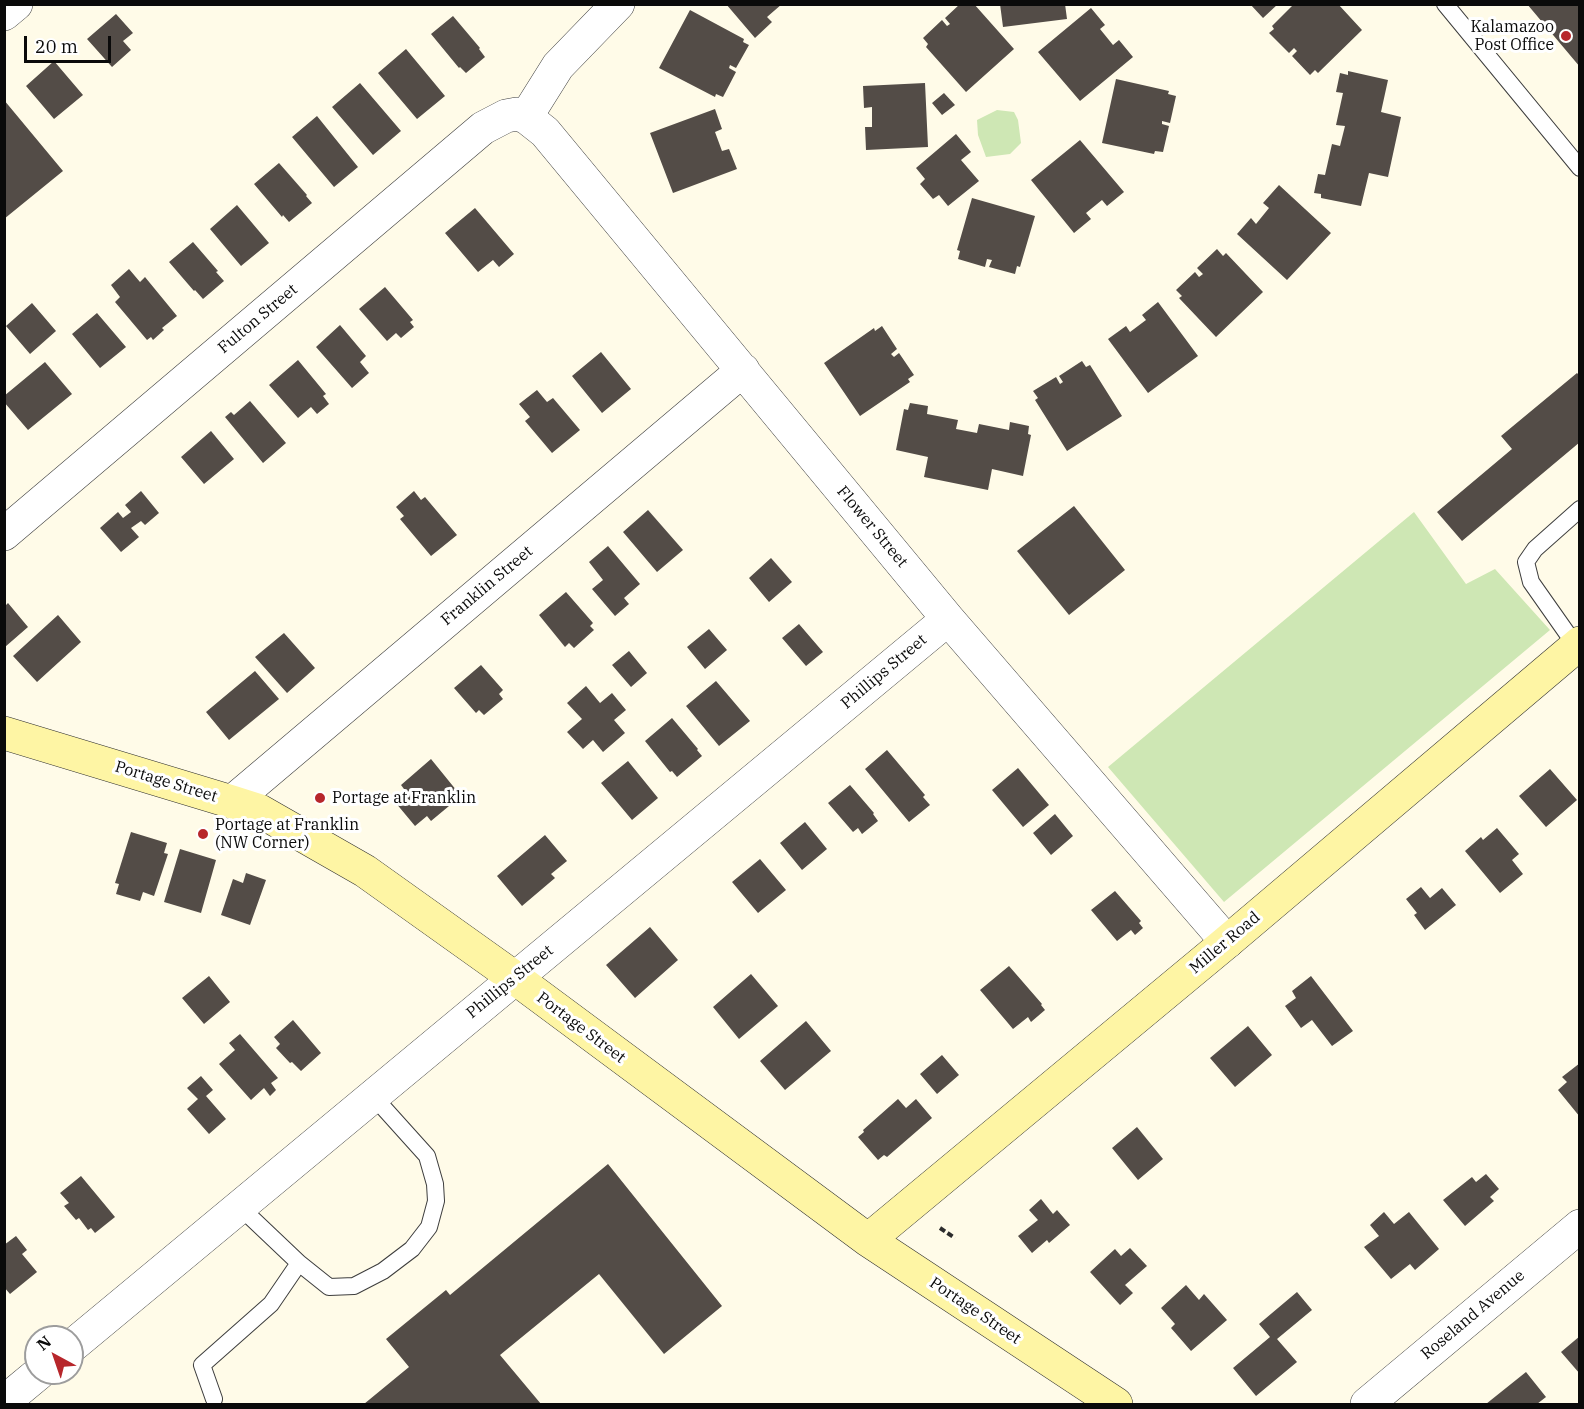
<!DOCTYPE html>
<style>
body{margin:0}
#map{position:relative;width:1584px;height:1409px;overflow:hidden;background:#fffbe8;font-family:"IBM Plex Serif",serif}
canvas{display:block}
.frame{position:absolute;inset:0;border:6px solid #0a0a0a;pointer-events:none}
.north{position:absolute;left:24px;top:1325px;width:60px;height:60px;box-sizing:border-box;background:#fff;border:2px solid #9d9d9d;border-radius:50%;rotate:320deg;font-size:16px;font-weight:700;line-height:24px;text-align:center;color:#0a0a0a}
.north::after{content:'';display:block;margin:auto;width:21px;height:27px;background:#b7262b;clip-path:polygon(50% 0,100% 100%,50% 72%,0 100%)}
.scale{position:absolute;left:24px;top:36px;width:87px;height:27px;box-sizing:border-box;border:3px solid #0a0a0a;border-top:0;padding-left:8px;font-size:18px;line-height:21px;white-space:nowrap;color:#0a0a0a;-webkit-text-stroke:4px #fff;paint-order:stroke}
</style>
<div id="map">
<canvas width="1584" height="1409"></canvas>
<div class="frame"></div>
<div class="north">N</div>
<div class="scale">20 m</div>
</div>
<script>
const ctx = document.querySelector('canvas').getContext('2d');
ctx.lineJoin = 'round';
function paint(path, color) { ctx.fillStyle = color; ctx.fill(path, 'evenodd'); }
const shape = rows => new Path2D(rows.map(r => 'M' + r).join(''));
function trace(path, color, width, dash) { ctx.strokeStyle = color; ctx.lineWidth = width; ctx.lineCap = dash ? 'butt' : 'round'; ctx.setLineDash(dash || []); ctx.stroke(path); }
function write(font, color, halo, rows, align = 'center') {
  ctx.font = font + ' "IBM Plex Serif",serif'; ctx.lineWidth = 6; ctx.setLineDash([]); ctx.textBaseline = 'middle'; ctx.strokeStyle = halo; ctx.fillStyle = color; for (const [text, x, y, turn = 0] of rows) {
    ctx.save(); ctx.translate(x, y); ctx.rotate((+turn || 0) * Math.PI / 180); ctx.textAlign = isNaN(turn) ? turn : align; if (halo) ctx.strokeText(text, 0, 0); ctx.fillText(text, 0, 0); ctx.restore();
  }
}
const green = shape([
 [997,110,1014,112,1018,120,1021,143,1010,154,986,157,978,135,977,120],
 [1414,512,1466,584,1495,569,1550,630,1224,902,1108,767]
]);
const building = shape([
 [726,4,782,4,767,17,772,22,755,38],
 [960,4,970,4,971,6,974,4,1014,49,966,92,926,47,928,44,923,38,942,20,947,26,950,24,945,18],
 [1000,4,1065,4,1067,19,1003,27],
 [1250,4,1278,4,1263,18],
 [1294,4,1338,4,1362,30,1318,73,1315,70,1310,75,1292,56,1297,51,1294,48,1289,53,1269,33,1274,29,1272,26],
 [1527,4,1580,4,1580,67],
 [1091,8,1105,25,1100,29,1113,45,1119,40,1133,57,1080,101,1038,52],
 [690,10,744,39,743,42,749,45,736,68,730,65,729,68,736,72,723,97,716,94,715,97,659,68],
 [116,14,133,33,123,41,131,50,112,67,87,39],
 [453,16,480,48,479,49,485,57,466,73,460,67,459,68,431,34],
 [406,49,445,96,417,119,378,73],
 [54,61,83,95,54,119,26,86],
 [1348,71,1388,80,1381,112,1401,117,1388,177,1369,173,1361,206,1321,198,1321,194,1314,193,1318,174,1325,175,1332,144,1340,146,1345,126,1336,125,1343,93,1336,92,1340,73,1348,75],
 [1116,79,1169,91,1168,94,1176,96,1170,123,1162,121,1162,124,1169,126,1163,152,1155,151,1154,154,1102,143],
 [360,83,401,131,373,155,332,107],
 [925,83,928,147,866,150,865,127,872,127,872,107,864,108,863,86],
 [944,93,955,105,942,115,932,103],
 [4,100,63,171,4,219],
 [715,109,722,129,715,132,722,151,729,149,737,169,673,193,650,133],
 [317,116,358,167,334,187,292,137],
 [956,134,971,152,961,160,979,181,948,206,939,195,933,199,920,184,925,179,916,168],
 [1080,140,1124,192,1107,206,1102,200,1086,213,1091,219,1074,233,1031,180],
 [279,163,307,195,306,196,312,203,289,222,283,215,282,217,254,184],
 [1279,185,1331,233,1287,280,1237,234,1251,218,1256,224,1269,208,1263,203],
 [972,198,1035,216,1020,267,1017,266,1015,274,989,267,992,260,987,259,985,267,958,259,960,251,957,250],
 [237,205,269,243,241,266,210,229],
 [475,208,514,254,499,267,493,260,478,272,445,233],
 [193,242,218,271,216,272,224,281,203,299,195,290,194,291,169,262],
 [1217,249,1223,256,1226,253,1263,292,1216,337,1179,298,1182,296,1176,290,1195,272,1199,277,1203,274,1197,268],
 [129,269,140,282,145,277,177,316,162,328,164,330,153,340,151,337,147,340,115,302,120,297,111,285],
 [385,287,413,320,410,322,414,327,401,338,396,333,387,341,359,309],
 [1158,302,1198,356,1148,393,1108,339,1126,326,1130,332,1146,320,1142,315],
 [32,303,56,331,30,354,6,326],
 [97,313,126,347,100,368,72,334],
 [340,325,366,356,360,362,369,373,352,388,316,347],
 [882,326,897,349,891,354,894,357,899,353,914,375,908,379,910,382,860,416,824,363,874,328,875,331],
 [601,352,631,389,602,413,572,376],
 [298,360,326,394,323,396,329,404,317,414,311,407,298,418,269,385],
 [1082,361,1086,367,1090,365,1122,416,1067,451,1035,400,1038,398,1033,391,1056,377,1060,384,1063,382,1059,376],
 [45,362,72,394,28,430,4,402,4,396],
 [1577,373,1580,376,1580,442,1462,541,1437,512,1512,449,1501,436],
 [537,390,547,402,553,398,580,430,552,453,525,421,530,417,519,404],
 [250,401,286,443,263,463,225,417,231,412,234,415],
 [910,403,928,406,927,414,958,420,956,429,977,433,979,424,1009,430,1010,422,1029,426,1028,434,1031,435,1023,476,992,469,988,490,924,477,928,457,896,450,904,409,908,410],
 [211,431,234,459,204,484,181,457],
 [141,491,159,513,145,525,141,521,131,528,139,537,121,552,100,528,118,512,123,518,131,512,125,505],
 [414,491,421,500,425,497,457,535,431,556,400,519,404,516,396,507],
 [1074,506,1125,570,1069,615,1017,551],
 [648,510,683,550,657,572,623,532],
 [608,546,640,584,624,598,629,604,615,616,592,589,603,580,589,562],
 [771,558,792,582,769,602,749,578],
 [566,592,593,623,590,626,594,630,574,648,569,643,565,647,539,615],
 [8,603,28,627,5,647,5,606],
 [58,615,81,642,37,682,13,656],
 [799,624,823,652,806,666,782,638],
 [709,629,727,650,705,669,687,647],
 [284,633,315,668,287,693,255,657],
 [629,651,647,673,631,687,612,665],
 [481,665,503,690,499,694,503,699,484,715,479,710,476,713,454,688],
 [255,671,279,699,229,740,206,712],
 [716,681,750,721,719,746,686,706],
 [586,686,600,703,612,693,626,710,614,720,625,733,603,752,593,740,583,749,567,732,582,719,567,703],
 [672,718,698,749,697,750,702,756,677,777,672,771,670,772,645,741],
 [887,750,925,795,923,797,930,805,909,822,865,769],
 [431,759,461,796,431,821,427,816,415,826,395,802,407,793,401,785],
 [628,761,658,798,632,820,601,783],
 [1018,768,1049,805,1023,827,992,790],
 [1550,769,1577,800,1546,827,1519,796],
 [850,785,874,813,873,814,878,821,862,834,858,828,853,832,828,803],
 [1055,814,1073,836,1051,855,1033,833],
 [805,822,827,849,802,870,780,843],
 [1497,828,1519,854,1512,860,1523,874,1500,893,1465,851,1481,837,1483,840],
 [131,832,167,843,164,853,168,854,154,896,143,892,140,901,116,894,119,884,115,883],
 [545,835,567,861,551,874,555,878,522,906,497,876],
 [180,849,216,860,201,913,164,902],
 [760,859,786,890,758,913,732,882],
 [246,873,266,880,250,925,221,915,233,879,243,883],
 [1421,887,1430,898,1442,888,1456,905,1425,930,1414,915,1417,913,1406,899],
 [1115,891,1141,921,1139,923,1143,928,1135,935,1131,930,1117,941,1091,910],
 [650,927,678,960,635,998,606,965],
 [1009,966,1042,1004,1041,1005,1045,1010,1031,1022,1028,1017,1013,1029,980,990],
 [751,974,778,1006,739,1039,713,1007],
 [209,976,230,1002,204,1024,182,998],
 [1311,976,1353,1031,1332,1046,1312,1020,1301,1028,1285,1006,1296,998,1292,991],
 [293,1020,321,1053,301,1071,292,1062,290,1063,276,1048,280,1044,274,1037],
 [806,1021,831,1051,785,1090,760,1061],
 [1248,1026,1272,1055,1235,1087,1210,1058],
 [240,1034,278,1078,271,1083,276,1090,270,1096,264,1088,251,1100,219,1064,235,1050,229,1043],
 [942,1055,959,1075,937,1094,920,1074],
 [1580,1063,1580,1117,1558,1090,1567,1082,1562,1077],
 [201,1076,213,1090,206,1096,226,1119,209,1134,187,1109,198,1099,187,1088],
 [898,1099,906,1108,916,1099,932,1118,887,1157,884,1155,878,1160,858,1137,864,1132,863,1130],
 [1137,1127,1163,1159,1138,1180,1112,1148],
 [608,1164,722,1306,664,1354,599,1274,500,1355,541,1404,364,1404,409,1367,386,1339,446,1290,450,1295],
 [1486,1174,1499,1189,1490,1197,1494,1201,1465,1226,1443,1200,1472,1177,1476,1182],
 [81,1176,115,1217,95,1233,91,1228,88,1230,79,1218,76,1220,64,1206,69,1203,60,1193],
 [1041,1199,1053,1214,1057,1210,1070,1225,1049,1243,1047,1240,1032,1253,1018,1236,1038,1220,1029,1210],
 [1384,1212,1394,1224,1409,1212,1439,1249,1415,1270,1410,1264,1391,1279,1364,1247,1379,1236,1370,1225],
 [16,1236,27,1250,22,1254,37,1272,10,1294,4,1287,4,1245],
 [1130,1248,1147,1266,1125,1285,1133,1293,1120,1305,1090,1272,1115,1249,1121,1256],
 [1186,1285,1199,1300,1204,1294,1227,1320,1191,1351,1171,1328,1175,1324,1161,1308],
 [1297,1292,1312,1310,1277,1339,1297,1362,1256,1396,1233,1368,1270,1337,1259,1324],
 [1580,1336,1580,1374,1561,1352],
 [1526,1372,1546,1397,1537,1404,1486,1404]
]);
const path = shape([
 [940,1228,955,1238]
]);
const lane = shape([
 [1445,4,1580,168],
 [1576,646,1531,582,1526,562,1535,549,1580,509],
 [240,1207,299,1263,329,1287,354,1286,383,1271,412,1249,429,1227,436,1201,435,1184,427,1156,373,1096],
 [214,1399,202,1365,271,1304,299,1263]
]);
const street = shape([
 [4,14,16,4],
 [526,117,558,66,618,4],
 [4,534,483,128,506,116,517,114,526,117,545,132,948,619,1227,942],
 [232,802,743,370],
 [72,1346,948,619],
 [4,1402,39,1373],
 [1367,1404,1580,1226]
]);
const secondary = shape([
 [4,733,232,802,260,811,365,871,515,978,868,1240,1116,1404],
 [868,1240,1227,942,1580,643]
]);
const markers = [
 [1566,36,6,"#b7262b"],
 [320,798,6,"#b7262b"],
 [203,834,6,"#b7262b"]
];
const poiNames = [
 ["Kalamazoo",1554,27,"right"],
 ["Post Office",1554,45,"right"],
 ["Portage at Franklin",332,798],
 ["Portage at Franklin",215,825],
 ["(NW Corner)",215,843]
];
const streetNames = [
 ["Fulton Street",258,319,-40],
 ["Flower Street",872,527,50],
 ["Franklin Street",487,586,-40],
 ["Phillips Street",884,672,-40],
 ["Portage Street",166,782,17],
 ["Miller Road",1225,943,-40],
 ["Phillips Street",510,982,-39],
 ["Portage Street",581,1028,37],
 ["Portage Street",975,1311,34],
 ["Roseland Avenue",1473,1315,-40]
];
paint(green, '#cee7b4');
paint(building, '#534c47');
trace(lane, '#3d3d3d', 18);
trace(street, '#3d3d3d', 34);
trace(secondary, '#2c2c2c', 34);
trace(path, '#2c2c2c', 4, [6, 3]);
trace(lane, '#fff', 16);
trace(street, '#fff', 33);
trace(secondary, '#fef5a4', 33);
for (const [x, y, r, color] of markers) { const dot = new Path2D(); dot.arc(x, y, r, 0, 2 * Math.PI); ctx.fillStyle = color; ctx.fill(dot); trace(dot, '#fff', 2); }
write('16px', '#0a0a0a', '#fff', poiNames, 'left');
write('16px', '#0a0a0a', '#fff', streetNames);
</script>
